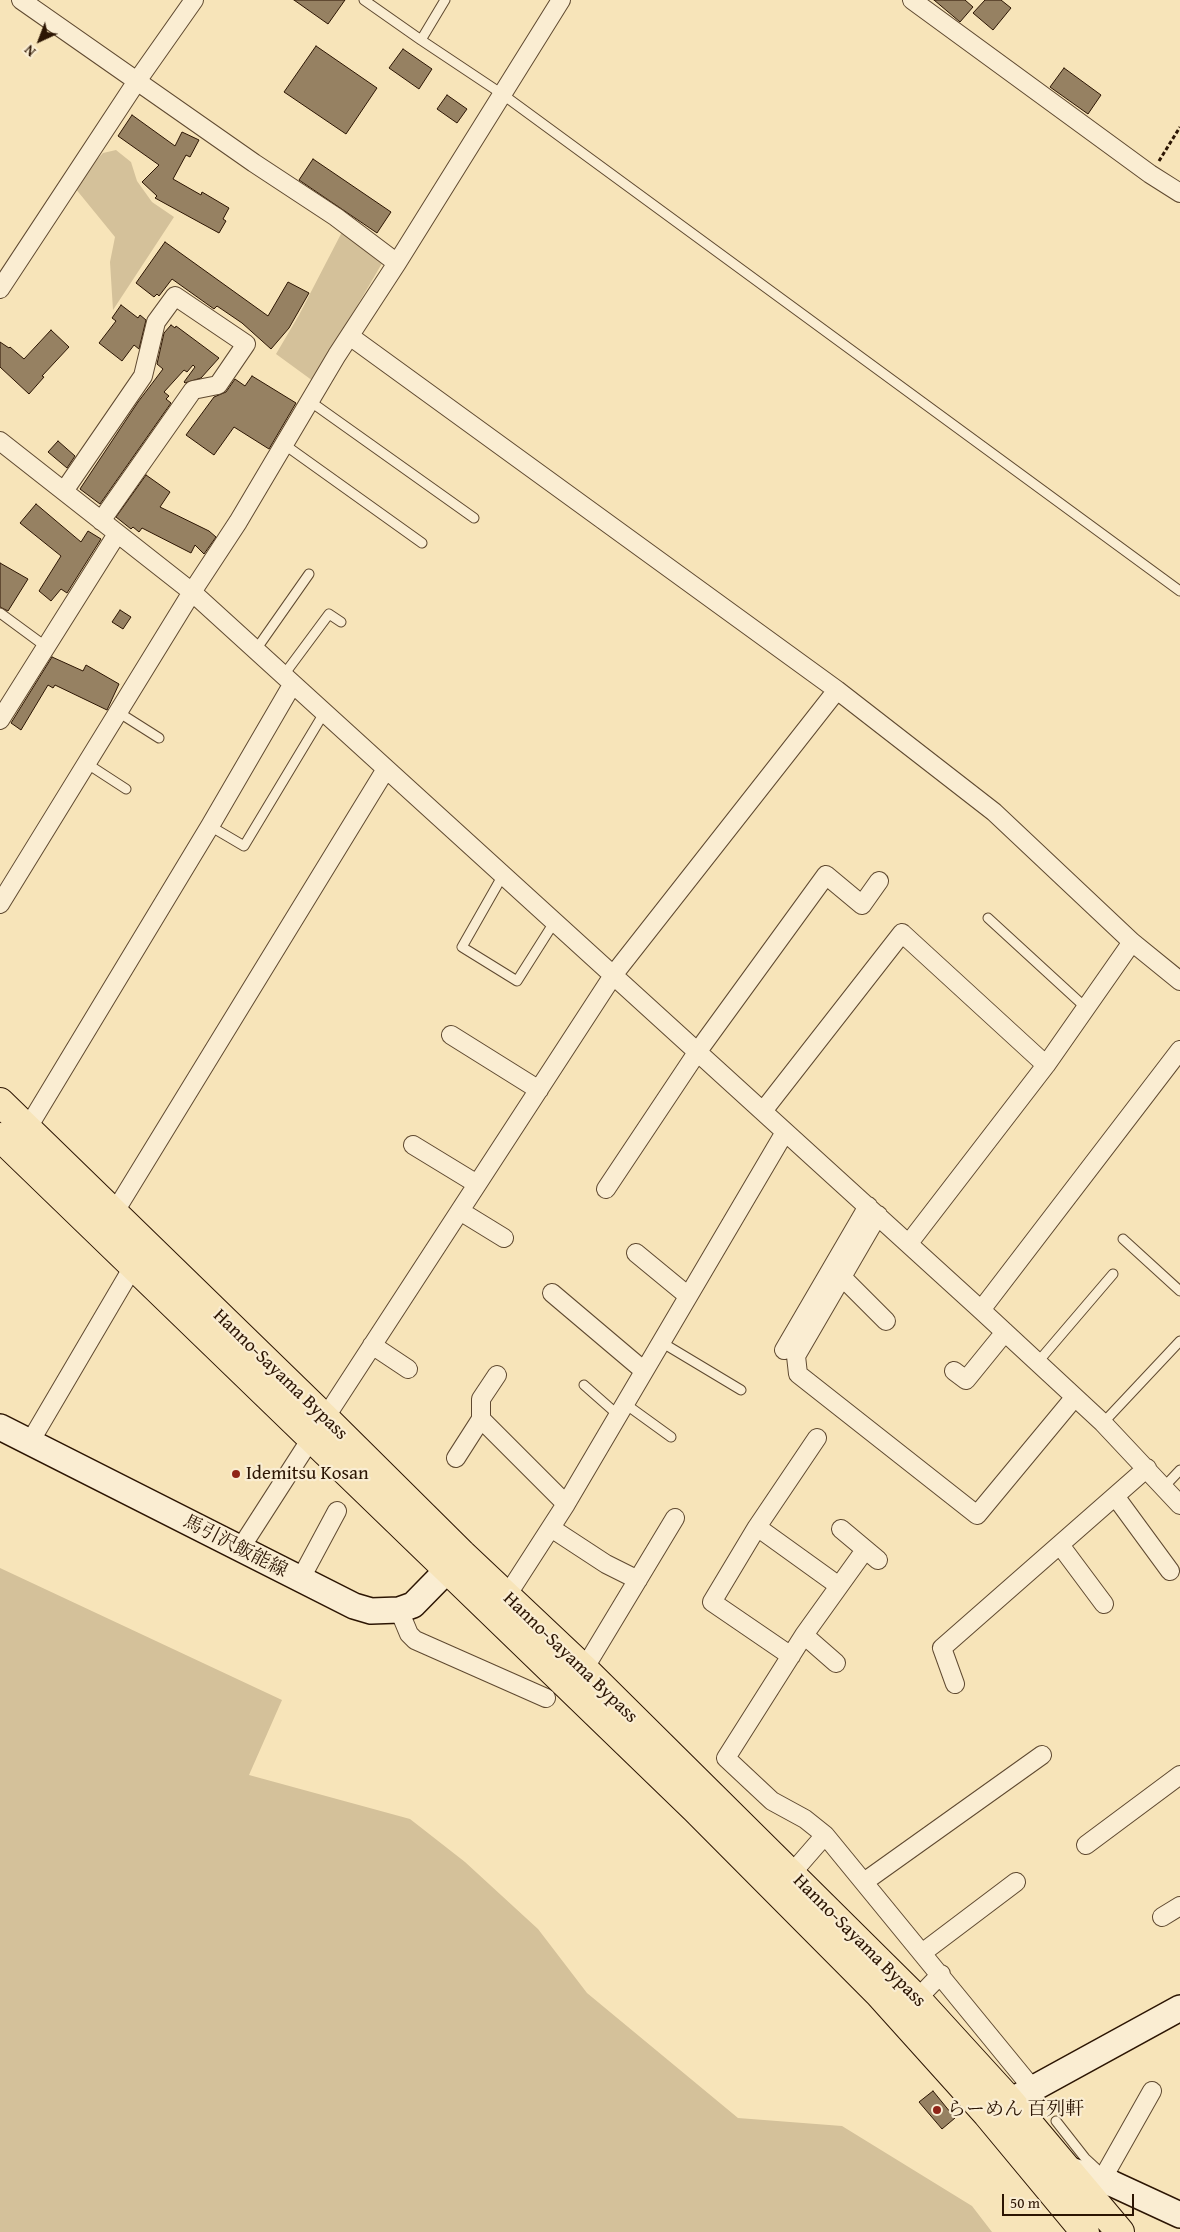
<!DOCTYPE html>
<meta charset="utf-8">
<style>
body{margin:0}
#map{position:relative;width:1180px;height:2232px;overflow:hidden;background:#f7e4b9;font-family:"Gentium Book Plus",serif}
canvas{display:block}
.north{position:absolute;left:15px;top:15px;width:50px;height:50px;-webkit-text-stroke:4px #faedd2;paint-order:stroke;rotate:223deg;font-size:14px;font-weight:700;line-height:20px;text-align:center;color:#2c1503}
.north::after{content:'';display:block;margin:auto;width:18px;height:22px;background:#2c1503;clip-path:polygon(50% 0,100% 100%,50% 72%,0 100%)}
.scale{position:absolute;left:1002px;top:2194px;width:132px;height:22px;box-sizing:border-box;border:2px solid #2c1503;border-top:0;padding-left:6px;font-size:15px;line-height:18px;white-space:nowrap;color:#2c1503;-webkit-text-stroke:4px #faedd2;paint-order:stroke}
</style>
<div id="map">
<canvas width="1180" height="2232"></canvas>
<div class="north">N</div>
<div class="scale">50 m</div>
</div>
<script>
const ctx = document.querySelector('canvas').getContext('2d');
ctx.lineJoin = 'round';
function paint(path, color) { ctx.fillStyle = color; ctx.fill(path, 'evenodd'); }
const shape = rows => new Path2D(rows.map(r => 'M' + r).join(''));
function trace(path, color, width, dash) { ctx.strokeStyle = color; ctx.lineWidth = width; ctx.lineCap = dash ? 'butt' : 'round'; ctx.setLineDash(dash || []); ctx.stroke(path); }
function write(font, color, halo, rows, align = 'center') {
  ctx.font = font + ' "Gentium Book Plus","Noto Serif JP",serif'; ctx.lineWidth = 4.5; ctx.setLineDash([]); ctx.textBaseline = 'middle'; ctx.strokeStyle = halo; ctx.fillStyle = color; for (const [text, x, y, turn = 0] of rows) {
    ctx.save(); ctx.translate(x, y); ctx.rotate((+turn || 0) * Math.PI / 180); ctx.textAlign = isNaN(turn) ? turn : align; if (halo) ctx.strokeText(text, 0, 0); ctx.fillText(text, 0, 0); ctx.restore();
  }
}
const green = shape([
 [116,150,131,162,137,181,152,202,174,217,113,310,110,262,115,237,75,188,90,167,103,153],
 [342,232,384,260,313,381,276,354,299,315],
 [0,1568,282,1700,249,1775,410,1819,465,1862,538,1929,587,1993,738,2118,842,2126,972,2206,992,2232,0,2232]
]);
const building = shape([
 [294,0,345,0,328,24,294,0],
 [934,0,965,0,973,7,960,22,934,0],
 [985,0,1001,0,1011,8,993,30,973,13,985,0],
 [316,46,377,88,346,134,284,92,316,46],
 [403,49,432,69,419,89,389,68,403,49],
 [1064,68,1101,95,1088,114,1050,87,1064,68],
 [447,95,467,109,457,123,437,109,447,95],
 [132,115,175,146,182,132,199,140,190,157,186,155,173,179,201,195,202,192,229,208,223,219,226,221,219,233,155,198,157,196,142,182,159,165,118,136,132,115],
 [313,159,391,212,377,233,299,180,313,159],
 [165,242,268,316,288,282,309,293,289,328,271,349,242,323,217,306,214,309,172,279,159,296,157,294,154,297,136,283,165,242],
 [121,305,138,318,140,315,146,320,139,349,134,345,122,361,99,343,116,321,112,318,121,305],
 [171,325,175,328,176,326,219,358,201,378,185,383,184,382,195,367,193,365,187,372,184,370,164,392,169,396,166,399,171,403,100,504,80,489,138,402,163,369,157,364,164,333,171,325],
 [51,330,69,347,42,376,44,377,29,394,0,367,0,342,9,348,10,347,24,359,51,330],
 [252,376,296,403,269,449,234,427,214,455,186,435,214,397,226,392,235,379,245,386,252,376],
 [58,441,75,456,67,468,48,452,58,441],
 [146,475,170,492,160,507,209,531,216,537,204,554,195,545,191,553,142,528,139,532,133,527,131,529,116,517,146,475],
 [36,504,81,542,88,531,101,539,67,593,61,589,51,601,39,591,61,556,20,523,36,504],
 [0,563,28,579,8,611,0,607,0,563],
 [120,610,131,617,123,629,112,622,120,610],
 [52,657,83,671,86,665,119,684,107,710,55,685,53,688,48,685,21,730,11,723,52,657],
 [933,2091,955,2118,942,2129,919,2102,933,2091]
]);
const path = shape([
 [1159,161,1180,127]
]);
const lane = shape([
 [364,0,421,40,445,0],
 [421,40,502,94,1180,591],
 [311,402,474,518],
 [285,445,422,543],
 [0,613,45,646],
 [255,651,309,574],
 [283,676,329,614,341,622],
 [118,712,159,738],
 [86,763,126,789],
 [210,826,244,846,324,713],
 [503,875,462,947,517,981,555,921],
 [988,918,1085,1007],
 [1123,1239,1180,1291],
 [661,1342,741,1390],
 [1037,1363,1113,1274],
 [584,1385,618,1415],
 [624,1403,671,1437],
 [1103,1423,1180,1341],
 [1164,1487,1180,1470],
 [1056,2121,1085,2158,1098,2170]
]);
const street = shape([
 [21,0,254,163,336,217,397,263],
 [912,0,1150,174,1180,193],
 [0,289,137,81,194,0],
 [351,337,837,690,994,812,1132,942,1180,981],
 [0,441,192,592,981,1310,1103,1423,1180,1505],
 [64,491,143,376,156,322,175,296,246,344,218,385,193,390,101,521],
 [0,720,117,534],
 [0,904,192,592,238,522,337,355,397,263,561,0],
 [451,1035,539,1090],
 [763,1111,902,933,1046,1065],
 [27,1129,210,826,292,685],
 [413,1145,477,1184],
 [606,1189,698,1051,826,875,862,905,879,881],
 [460,1211,504,1238],
 [114,1213,386,769],
 [878,1215,796,1356,798,1374,977,1515,1074,1398],
 [909,1243,1046,1065,1132,942],
 [636,1253,687,1295],
 [842,1277,886,1321],
 [552,1293,643,1370],
 [981,1310,1180,1050],
 [372,1345,408,1369],
 [784,1350,868,1206],
 [954,1371,966,1380,1005,1332],
 [325,1418,614,974,837,690],
 [481,1419,566,1504],
 [30,1442,134,1265],
 [456,1458,481,1419,481,1399,497,1375],
 [1115,1496,1170,1571],
 [757,1527,839,1586],
 [551,1528,606,1564,638,1580],
 [841,1529,878,1560],
 [1060,1545,1104,1604],
 [240,1549,312,1437],
 [865,1550,804,1635,726,1758,772,1801,805,1819,825,1835,1033,2089],
 [300,1580,337,1511],
 [506,1597,566,1504,785,1132],
 [399,1610,409,1634,415,1640,546,1698],
 [804,1635,836,1663],
 [791,1656,712,1602,757,1527,817,1438],
 [584,1669,675,1518],
 [955,1684,942,1648,1147,1468],
 [1086,1845,1180,1775],
 [792,1873,825,1835],
 [864,1882,1042,1755],
 [1162,1917,1180,1906],
 [922,1953,1016,1882],
 [917,1999,941,1974],
 [1104,2176,1152,2091]
]);
const secondary = shape([
 [0,1427,354,1606,371,1611,399,1610,413,1605,461,1556],
 [994,2110,1180,2008],
 [1064,2168,1113,2184,1180,2215]
]);
const highway = shape([
 [0,1102,325,1418,462,1554,584,1669,917,1999,1010,2101,1120,2232],
 [0,1137,695,1809,879,1994,987,2114,1085,2232]
]);
const markers = [
 [236,1474,5,"#8f2418"],
 [937,2110,5,"#8f2418"]
];
const streetNames = [
 ["Hanno-Sayama Bypass",280,1375,44],
 ["馬引沢飯能線",235,1547,27],
 ["Hanno-Sayama Bypass",570,1658,44],
 ["Hanno-Sayama Bypass",859,1941,45]
];
const poiNames = [
 ["Idemitsu Kosan",246,1474],
 ["らーめん 百列軒",947,2110]
];
paint(green, '#d4c19a');
paint(building, '#968162');
trace(building, '#2c1503', 1);
trace(lane, '#5f4930', 11);
trace(street, '#5f4930', 20);
trace(secondary, '#2c1503', 28);
trace(highway, '#2c1503', 30);
trace(path, '#2c1503', 3, [4, 2.5]);
trace(lane, '#faedd2', 9);
trace(street, '#faedd2', 18);
trace(secondary, '#faedd2', 25);
trace(highway, '#f7e4b9', 28);
for (const [x, y, r, color] of markers) { const dot = new Path2D(); dot.arc(x, y, r, 0, 2 * Math.PI); ctx.fillStyle = color; ctx.fill(dot); trace(dot, '#faedd2', 2); }
write('19px', '#2c1503', '#faedd2', streetNames);
write('19px', '#2c1503', '#faedd2', poiNames, 'left');
</script>
